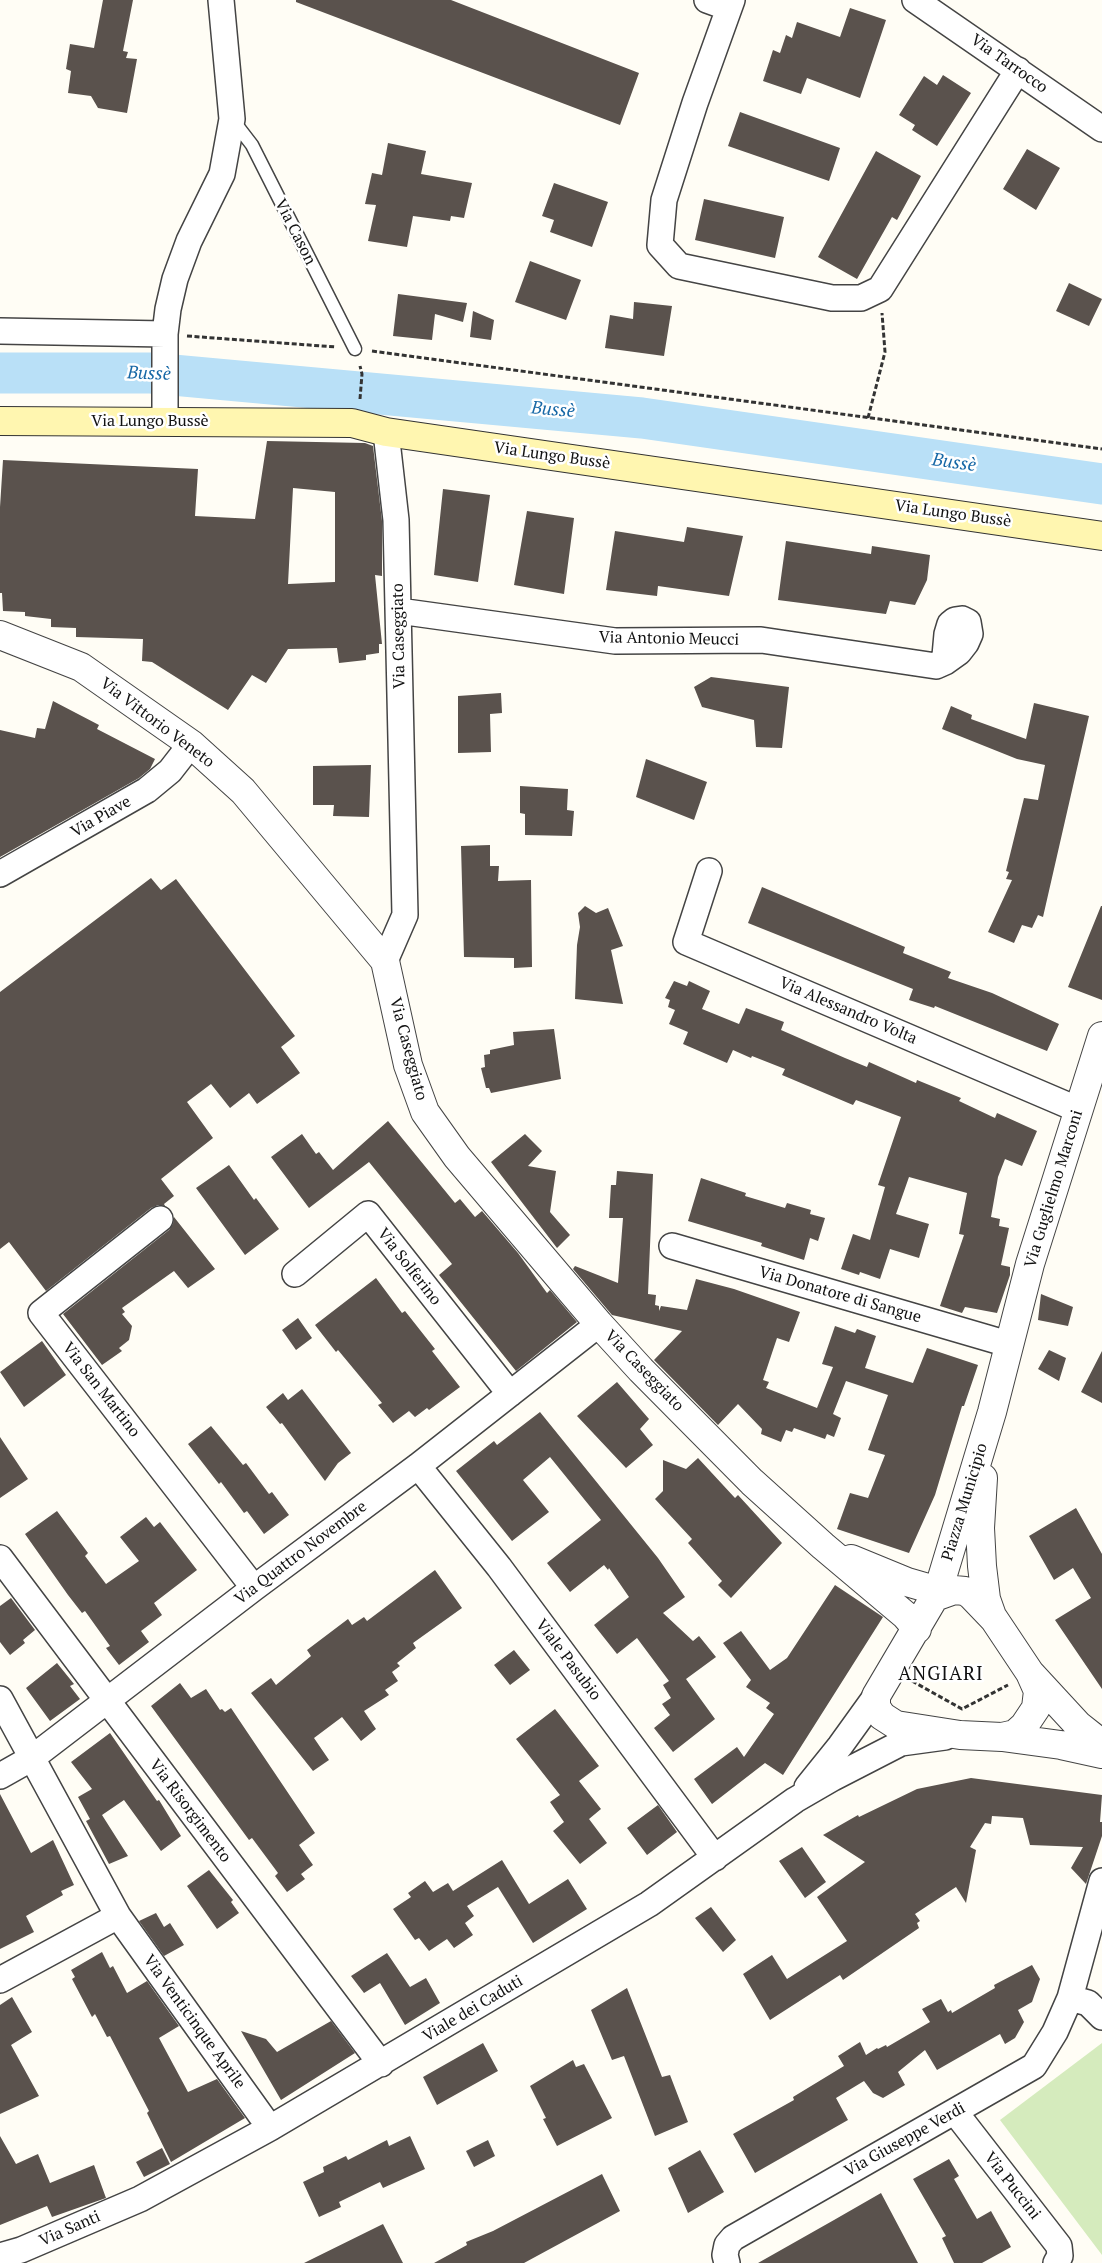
<!DOCTYPE html>
<meta charset="utf-8">
<style>
body{margin:0}
canvas{display:block;background:#fffdf5}
</style>
<canvas width="1102" height="2263"></canvas>
<script>
const ctx = document.querySelector('canvas').getContext('2d');
ctx.lineJoin = 'round';
function paint(path, color) { ctx.fillStyle = color; ctx.fill(path, 'evenodd'); }
const shape = rows => new Path2D(rows.map(r => 'M' + r).join(''));
function trace(path, color, width, dash) { ctx.strokeStyle = color; ctx.lineWidth = width; ctx.lineCap = dash ? 'butt' : 'round'; ctx.setLineDash(dash || []); ctx.stroke(path); }
function write(font, color, halo, rows, align = 'center') {
  ctx.font = font + ' "PT Serif",serif'; ctx.lineWidth = 5; ctx.setLineDash([]); ctx.textBaseline = 'middle'; ctx.strokeStyle = halo; ctx.fillStyle = color; for (const [text, x, y, turn = 0] of rows) {
    ctx.save(); ctx.translate(x, y); ctx.rotate((+turn || 0) * Math.PI / 180); ctx.textAlign = isNaN(turn) ? turn : align; if (halo) ctx.strokeText(text, 0, 0); ctx.fillText(text, 0, 0); ctx.restore();
  }
}
const green = shape([
 [1102,2043,1102,2255,1000,2120]
]);
const river = shape([
 [0,373,151,373,642,418,1102,484]
]);
const building = shape([
 [103,0,133,0,123,51,128,52,126,58,137,59,127,113,98,108,91,96,68,93,71,71,66,69,70,44,94,48],
 [296,0,451,0,639,73,620,125,296,2],
 [850,8,886,20,860,98,807,78,801,94,763,81,773,50,780,53,786,35,792,38,797,22,840,37],
 [943,75,971,93,937,146,912,130,915,125,899,115,924,76,937,85],
 [740,112,840,148,829,181,728,146],
 [388,143,426,151,421,174,472,183,464,218,451,216,450,221,413,216,407,247,368,241,376,205,365,204,372,173,382,175],
 [1027,149,1060,168,1036,210,1003,189],
 [876,151,921,176,897,220,892,217,857,279,818,257],
 [554,183,608,202,592,247,550,232,554,220,542,216],
 [704,199,784,217,775,258,695,240],
 [530,261,581,280,566,320,515,302],
 [1069,283,1102,299,1089,326,1056,311],
 [398,294,467,303,463,322,435,314,432,340,393,336],
 [634,302,672,306,664,356,605,348,610,315,633,319],
 [473,311,494,320,491,340,470,337],
 [267,441,365,443,373,446,382,521,382,576,375,575,382,644,379,644,379,653,366,655,366,660,339,663,337,648,288,649,266,683,252,675,228,710,152,662,142,661,143,639,76,637,76,628,51,627,51,619,25,616,25,612,3,611,2,593,0,593,0,507,3,460,198,469,195,516,255,519],
 [293,488,335,492,335,582,288,584],
 [443,489,490,495,478,582,434,575],
 [527,511,574,518,564,594,514,585],
 [687,527,743,536,729,596,658,586,657,596,606,590,615,531,684,542],
 [786,541,871,554,872,546,930,555,927,580,915,605,890,601,886,614,778,600],
 [711,677,789,687,782,748,756,747,754,720,702,707,694,687],
 [501,693,502,713,490,714,491,752,458,753,458,696],
 [53,701,99,725,97,729,155,759,150,769,139,778,0,857,0,730,35,738,37,728,45,729],
 [1034,703,1089,716,1043,917,1038,915,1032,928,1022,925,1014,943,988,932,1012,880,1006,879,1009,872,1006,871,1024,798,1038,800,1045,765,1017,759,942,729,951,706,972,715,971,719,1026,739],
 [646,759,707,782,694,820,636,797],
 [371,765,369,817,333,816,334,805,313,805,313,766],
 [520,786,568,789,567,810,574,811,572,836,525,835,525,814,520,813],
 [490,845,490,866,499,866,498,881,531,880,532,967,514,968,514,958,464,957,461,846],
 [151,878,161,890,176,879,295,1036,281,1047,300,1073,257,1104,249,1093,230,1108,211,1084,187,1102,213,1138,161,1179,174,1196,164,1204,165,1206,158,1205,151,1208,46,1291,9,1242,0,1249,0,992],
 [762,887,905,947,903,953,951,972,948,978,992,993,1059,1024,1047,1051,935,1006,934,1008,909,1000,913,989,748,923],
 [585,906,596,913,608,908,623,946,611,950,623,1004,575,999,577,945,580,927,578,913],
 [1101,906,1102,906,1102,1000,1068,987],
 [674,981,687,986,689,981,710,991,702,1009,739,1024,746,1008,784,1022,781,1030,845,1058,867,1067,869,1062,916,1083,917,1080,961,1098,959,1101,995,1118,997,1113,1037,1131,1022,1166,1005,1159,998,1177,991,1217,1000,1219,999,1226,1009,1228,1001,1265,1010,1267,1010,1275,997,1313,965,1307,962,1313,940,1306,964,1235,959,1234,967,1193,909,1177,896,1214,929,1224,919,1258,890,1249,880,1279,860,1272,859,1275,841,1269,853,1234,870,1240,885,1187,878,1185,901,1117,856,1100,853,1105,782,1075,785,1069,752,1056,751,1058,733,1050,727,1063,683,1044,688,1032,669,1024,675,1010,668,1007,670,1000,665,998],
 [554,1029,561,1079,491,1093,489,1088,486,1088,481,1068,485,1067,484,1055,490,1054,490,1050,514,1045,513,1032],
 [388,1121,455,1203,460,1199,475,1217,482,1211,518,1253,547,1293,550,1290,577,1322,516,1371,439,1275,452,1264,369,1162,309,1208,271,1157,302,1134,316,1154,319,1152,333,1170],
 [525,1134,542,1151,528,1166,556,1171,550,1212,570,1235,557,1248,491,1162],
 [229,1165,254,1200,256,1198,279,1229,245,1255,196,1188],
 [617,1171,653,1174,648,1294,656,1295,655,1305,659,1306,659,1311,661,1306,687,1310,696,1279,734,1289,800,1312,789,1342,777,1338,763,1380,769,1382,766,1388,817,1408,833,1367,822,1364,835,1326,855,1333,857,1329,876,1336,865,1368,913,1383,927,1348,978,1365,964,1406,962,1406,935,1495,909,1553,837,1529,850,1493,868,1498,885,1455,868,1450,888,1395,846,1381,833,1414,841,1418,834,1437,827,1434,825,1439,794,1428,792,1432,786,1430,781,1442,761,1434,762,1429,738,1404,718,1425,654,1360,682,1331,612,1315,573,1269,575,1266,618,1283,623,1218,609,1218,611,1185,616,1185],
 [701,1178,746,1193,745,1196,785,1208,787,1203,811,1210,810,1214,825,1218,818,1241,810,1238,804,1260,761,1246,762,1243,688,1221],
 [174,1217,215,1269,188,1288,174,1271,122,1308,125,1312,122,1314,132,1326,129,1340,119,1348,122,1351,102,1365,63,1314,169,1230,173,1224],
 [376,1278,402,1313,405,1311,435,1349,432,1351,460,1387,429,1410,427,1408,415,1417,409,1411,393,1423,378,1405,382,1403,338,1350,336,1352,315,1325],
 [1041,1294,1073,1307,1068,1326,1038,1320],
 [298,1318,312,1338,296,1350,282,1330],
 [42,1341,66,1375,24,1407,0,1372],
 [1049,1350,1066,1358,1059,1381,1038,1369],
 [1102,1351,1102,1403,1081,1392],
 [617,1382,649,1419,640,1429,653,1445,626,1468,577,1416],
 [302,1389,351,1453,338,1463,325,1481,282,1423,280,1424,266,1407,283,1393,288,1400],
 [540,1412,658,1558,685,1597,663,1613,693,1641,699,1636,716,1657,686,1679,715,1719,673,1752,654,1728,670,1715,662,1704,671,1698,663,1685,669,1681,637,1638,617,1654,594,1625,629,1597,609,1568,608,1570,604,1565,570,1592,547,1563,601,1520,550,1457,523,1480,549,1512,512,1541,456,1471,494,1441,497,1445],
 [211,1426,243,1465,246,1463,269,1494,272,1492,289,1515,264,1534,247,1511,244,1513,221,1482,219,1484,188,1444],
 [0,1437,28,1479,0,1498],
 [698,1458,735,1498,738,1495,782,1543,731,1598,718,1585,722,1581,688,1543,692,1539,655,1499,663,1491,663,1460,686,1469],
 [1076,1508,1102,1554,1102,1689,1055,1620,1091,1598,1073,1568,1054,1580,1029,1536],
 [57,1511,88,1553,85,1556,106,1584,139,1561,120,1537,146,1517,154,1527,160,1522,197,1570,154,1603,162,1615,141,1631,149,1642,119,1665,106,1648,110,1646,85,1611,82,1613,68,1595,25,1534],
 [435,1570,462,1608,413,1643,416,1648,397,1663,400,1666,392,1672,398,1681,385,1690,389,1695,364,1711,376,1729,361,1741,342,1717,314,1738,329,1760,313,1771,251,1693,271,1678,276,1685,311,1656,307,1650,348,1619,352,1625,364,1617,367,1621],
 [835,1585,883,1617,783,1775,765,1763,712,1804,694,1779,737,1747,744,1757,774,1714,766,1708,770,1703,746,1687,751,1680,723,1643,741,1631,770,1670,787,1658],
 [11,1598,35,1630,23,1640,25,1643,10,1655,0,1642,0,1606],
 [514,1650,530,1670,510,1685,494,1665],
 [57,1663,74,1684,70,1686,80,1699,50,1721,26,1688],
 [180,1683,191,1698,206,1689,220,1710,222,1709,225,1712,231,1708,315,1833,299,1845,313,1865,301,1874,305,1879,287,1892,275,1876,278,1873,252,1838,249,1840,151,1706],
 [555,1709,599,1766,579,1781,601,1809,589,1819,607,1843,580,1864,553,1831,564,1822,550,1802,560,1795,516,1739],
 [110,1733,157,1801,159,1800,181,1836,161,1851,124,1800,102,1815,128,1856,109,1864,86,1821,90,1819,78,1797,92,1789,71,1762],
 [971,1778,1102,1795,1100,1822,1102,1822,1102,1836,1086,1884,1071,1868,1083,1847,1030,1845,1023,1818,992,1816,991,1824,985,1823,970,1847,976,1850,966,1903,956,1887,915,1914,920,1921,917,1923,919,1928,843,1980,840,1975,770,2020,743,1974,772,1955,787,1979,847,1941,817,1897,865,1862,823,1835,858,1815,859,1817,917,1789],
 [0,1794,31,1853,53,1840,74,1885,61,1891,63,1895,26,1916,34,1932,0,1949],
 [658,1805,677,1832,647,1855,627,1828],
 [802,1847,826,1882,805,1898,779,1861],
 [502,1860,529,1904,568,1879,587,1909,533,1943,498,1887,467,1906,474,1916,465,1923,473,1935,454,1948,447,1939,429,1951,419,1938,415,1940,393,1909,411,1897,408,1893,425,1881,433,1892,448,1883,453,1891],
 [209,1870,233,1900,231,1902,239,1913,217,1929,187,1886],
 [711,1907,736,1940,723,1952,695,1918],
 [156,1913,164,1927,170,1923,184,1945,164,1956,139,1921],
 [102,1952,110,1968,113,1966,127,1993,147,1981,179,2026,159,2038,188,2092,217,2079,245,2118,171,2162,147,2113,149,2111,110,2036,107,2037,95,2014,92,2017,72,1979,75,1977,71,1970],
 [387,1953,410,1987,426,1978,440,2003,405,2025,380,1983,364,1993,351,1976],
 [1032,1965,1040,1979,1032,2002,1018,2010,1024,2022,1015,2038,1005,2044,1000,2034,937,2070,925,2050,898,2072,905,2085,883,2098,873,2093,864,2081,836,2098,848,2120,755,2173,733,2134,794,2100,793,2097,844,2066,838,2056,860,2042,866,2055,877,2048,878,2049,886,2045,887,2047,930,2022,922,2009,941,1999,948,2012,951,2010,952,2013,995,1988,994,1985],
 [627,1988,662,2077,670,2075,688,2122,655,2136,624,2056,612,2060,591,2010],
 [12,1997,32,2032,11,2045,39,2096,0,2114,0,2005],
 [331,2021,355,2053,281,2100,241,2031,266,2039,277,2052],
 [483,2043,498,2071,437,2105,423,2077],
 [573,2060,576,2067,584,2064,612,2118,557,2146,543,2119,546,2118,530,2086],
 [0,2136,16,2164,38,2154,50,2183,94,2165,106,2198,52,2217,47,2206,0,2225],
 [410,2136,425,2169,383,2188,380,2182,339,2202,341,2207,319,2217,303,2182,324,2172,323,2167,346,2156,348,2160,387,2140,389,2146],
 [488,2140,495,2156,474,2167,466,2151],
 [162,2148,170,2164,144,2177,136,2162],
 [700,2150,724,2192,688,2213,668,2168],
 [949,2159,959,2176,954,2179,977,2219,991,2211,1011,2247,982,2263,954,2263,942,2238,946,2236,913,2179],
 [602,2174,620,2211,524,2263,434,2263,467,2245,466,2242,493,2231],
 [881,2193,918,2263,758,2263,834,2220],
 [383,2224,403,2263,304,2263]
]);
const path = shape([
 [187,336,336,347],
 [372,351,1102,449],
 [360,399,362,374,360,366],
 [868,418,885,352,882,313],
 [912,1681,962,1709,1008,1685]
]);
const service = shape([
 [232,119,252,145,355,349]
]);
const minor = shape([
 [707,0,729,8],
 [732,0,695,103,664,200,660,245,679,266,832,298,861,298,880,289,1018,70],
 [915,0,1102,129],
 [0,331,165,334],
 [165,421,165,334,168,309,175,279,189,241,222,174,232,119,221,0],
 [399,611,615,641,761,640,936,666,945,662,959,652,966,643,970,634,968,622,962,619,955,620,950,624,947,634,945,656,940,664],
 [709,871,686,942,1079,1110],
 [0,874,147,790,170,771,191,744],
 [385,961,405,915,396,520,386,432],
 [160,1219,41,1313,254,1588],
 [672,1246,1008,1344],
 [295,1274,368,1214,510,1394],
 [418,1466,499,1567,715,1858],
 [0,1558,381,2064],
 [0,1699,118,1916,270,2128],
 [0,1776,32,1758,254,1588,418,1466,599,1324],
 [807,1787,840,1746,876,1696],
 [0,1980,118,1916],
 [1070,1998,1088,2003,1102,2017],
 [955,2112,1059,2246,1060,2256,1056,2263],
 [0,2256,21,2250,140,2199,270,2128,649,1904,795,1800,833,1778,901,1743,945,1737],
 [727,2263,725,2255,727,2245,733,2238,1034,2066,1055,2032,1070,1998,1102,1881]
]);
const tertiary = shape([
 [0,635,81,667,191,744,243,791,385,961,408,1065,425,1112,457,1157,599,1324,641,1370,752,1482,823,1546,905,1615,917,1629],
 [1102,1036,1030,1264,992,1412,938,1591,876,1696,876,1707,882,1716,896,1725,960,1735,1002,1737,1061,1745,1102,1754],
 [983,1478,980,1528,982,1566,986,1599,992,1616],
 [851,1559,907,1582,938,1591,940,1595,954,1590,965,1591,971,1595,994,1619,1030,1673,1078,1725,1102,1744],
 [1002,1737,1015,1734,1024,1726,1036,1708,1038,1691,1030,1673]
]);
const secondary = shape([
 [0,421,352,423,386,432,1102,536]
]);
const streetNames = [
 ["Via Tarrocco",1009,64,35],
 ["Via Cason",295,232,63],
 ["Via Lungo Bussè",150,421],
 ["Via Lungo Bussè",552,456,8],
 ["Via Lungo Bussè",953,514,8],
 ["Via Caseggiato",399,636,-91],
 ["Via Antonio Meucci",669,639,1],
 ["Via Vittorio Veneto",157,723,37],
 ["Via Piave",101,817,-30],
 ["Via Alessandro Volta",848,1011,23],
 ["Via Caseggiato",408,1049,75],
 ["Via Guglielmo Marconi",1054,1189,-73],
 ["Via Solferino",409,1267,52],
 ["Via Donatore di Sangue",840,1295,16],
 ["Via Caseggiato",644,1371,46],
 ["Via San Martino",101,1390,52],
 ["Piazza Municipio",965,1502,-73],
 ["Via Quattro Novembre",301,1553,-37],
 ["Viale Pasubio",568,1660,53],
 ["Via Risorgimento",190,1811,53],
 ["Viale dei Caduti",473,2009,-31],
 ["Via Venticinque Aprile",194,2022,54],
 ["Via Giuseppe Verdi",905,2140,-29],
 ["Via Puccini",1012,2186,52],
 ["Via Santi",70,2229,-24]
];
const waterNames = [
 ["Bussè",149,374,2],
 ["Bussè",553,410,5],
 ["Bussè",954,463,8]
];
const quarterNames = [
 ["ANGIARI",941,1675]
];
paint(green, '#d5ebbd');
trace(river, '#b9e0f7', 41);
paint(building, '#5a524d');
trace(service, '#444', 15);
trace(minor, '#444', 28);
trace(tertiary, '#444', 30);
trace(secondary, '#333', 30);
trace(path, '#333', 3, [5, 2.5]);
trace(service, '#fff', 12);
trace(minor, '#fff', 25);
trace(tertiary, '#fff', 28);
trace(secondary, '#fff6b0', 28);
write('16px', '#111', '#fff', streetNames);
write('italic 18px', '#1768a6', '#fff', waterNames);
ctx.letterSpacing = '1px';
write('19px', '#111', '#fff', quarterNames);
ctx.letterSpacing = '0px';
</script>
